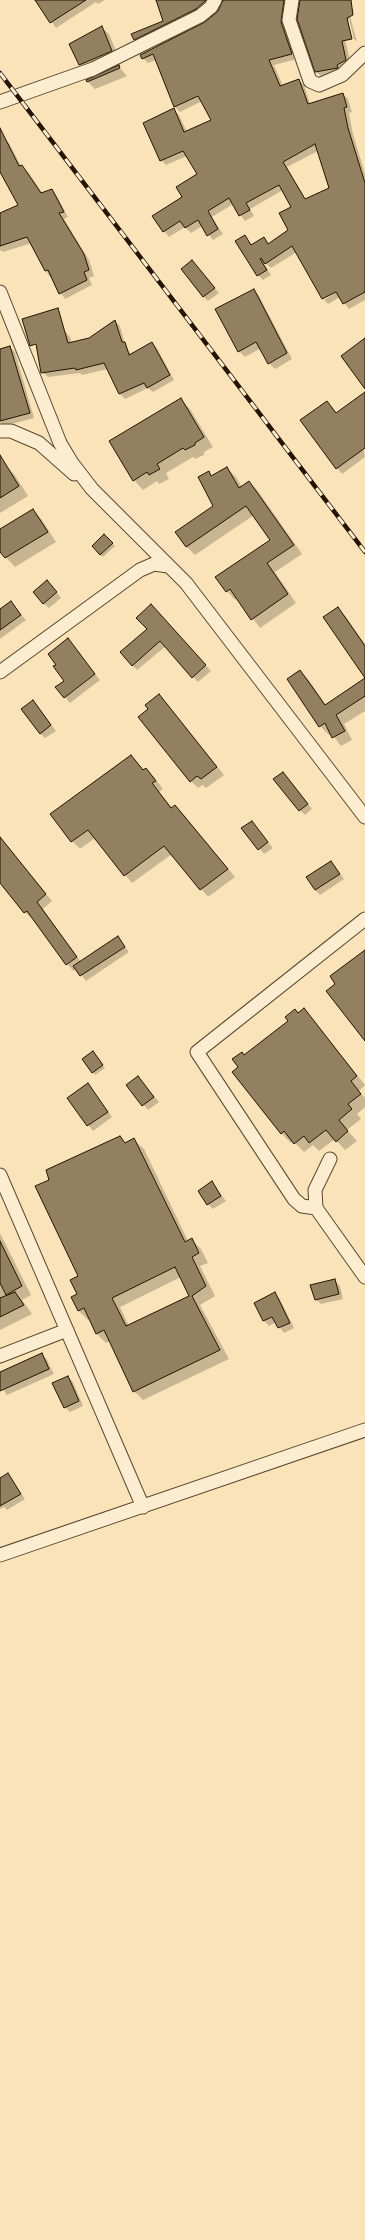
<!DOCTYPE html>
<style>
body{margin:0}
canvas{display:block;background:#fae3b8}
</style>
<canvas width="365" height="2240"></canvas>
<script>
const ctx = document.querySelector('canvas').getContext('2d');
ctx.lineJoin = 'round';
function paint(path, color) { ctx.fillStyle = color; ctx.fill(path, 'evenodd'); }
const shape = rows => new Path2D(rows.map(r => 'M' + r).join(''));
function trace(path, color, width, dash) { ctx.strokeStyle = color; ctx.lineWidth = width; ctx.lineCap = dash ? 'butt' : 'round'; ctx.setLineDash(dash || []); ctx.stroke(path); }
const shadow = shape([
 [36,0,105,0,98,4,96,2,56,28],
 [157,0,215,0,140,44,135,39,164,21],
 [224,0,293,0,297,59,274,65,283,86,298,80,304,85,310,104,343,94,348,99,352,112,349,113,353,134,365,174,365,300,349,309,340,297,328,304,324,300,340,290,340,289,323,299,297,252,271,268,266,263,264,264,271,275,263,280,258,275,245,236,252,246,264,238,270,244,289,230,293,207,283,190,250,209,254,216,245,221,233,204,212,217,223,234,213,240,202,226,191,233,185,227,169,237,153,216,184,197,199,174,187,156,166,165,161,160,173,110,179,115,187,132,212,120,202,101,180,112,175,107,156,60,148,63,143,58,205,23,219,12],
 [318,151,330,189,306,200,287,167],
 [300,0,321,0,350,16,357,42,354,39,349,19,342,26,351,65,322,77,316,72,298,19],
 [101,27,109,34,119,58,87,72,80,65,71,44],
 [118,66,127,76,95,89,88,82],
 [0,136,9,143,21,166,28,172,43,194,51,190,57,196,68,217,64,219,89,260,94,276,89,278,92,285,65,299,46,271,32,243,3,252,0,250,0,225,19,205,0,170],
 [196,266,219,293,208,301,203,296],
 [254,290,259,296,292,359,275,369,269,363,261,348,245,357,239,351],
 [115,321,120,326,125,344,131,354,152,343,157,348,174,380,153,392,148,388,125,399,120,394,108,369,82,375,80,373,48,377,42,372,65,331,70,337,72,343,89,339],
 [10,347,15,352,34,418,4,426,0,422,0,350],
 [365,393,365,445,363,446,365,457,342,474,301,421,327,402,337,413],
 [181,400,190,409,213,447,204,452,204,455,195,459,193,457,166,473,169,479,159,484,157,481,143,490,134,480],
 [5,465,14,474,28,496,0,513,0,468],
 [227,468,236,477,242,487,249,482,258,491,302,554,275,572,296,603,260,628,237,598,235,600,227,591,271,540,254,515,195,555,186,546,215,506,209,473,212,476],
 [33,510,42,520,56,542,15,567,0,551,0,531],
 [104,535,115,546,103,557,93,546],
 [52,586,61,598,49,608,43,603],
 [12,604,26,620,0,639,0,610],
 [338,608,346,617,365,644,365,676],
 [156,611,211,671,198,682,166,646,137,670,132,665],
 [68,640,100,680,70,703,57,688,66,681,57,665],
 [300,671,309,680,326,705,365,679,365,711,344,724,352,740,341,746,331,733,329,735,320,726,288,679],
 [166,703,224,775,206,788,203,785,198,788,191,781],
 [38,707,56,731,45,738,40,733],
 [131,756,144,770,146,769,154,777,163,789,159,792,172,808,175,806,183,814,235,877,208,897,172,854,132,883,95,838,80,849,72,841],
 [288,778,312,809,305,815,300,810],
 [256,827,273,848,264,854,243,828],
 [0,839,52,901,43,909,81,962,118,937,129,952,86,981,77,969,73,971,33,918,32,919,25,912,0,882],
 [331,862,344,879,320,895,315,890],
 [304,1009,365,1085,359,1091,365,1098,365,1107,357,1114,361,1119,347,1130,357,1141,345,1150,335,1139,319,1151,313,1145,304,1152,293,1141,291,1143,281,1133,239,1067,244,1056],
 [95,1055,105,1068,95,1075,93,1072],
 [138,1077,159,1102,148,1110,128,1085],
 [88,1084,112,1117,93,1131,68,1098],
 [134,1140,144,1149,188,1241,192,1240,201,1249,208,1263,200,1266,215,1296,200,1305,229,1359,143,1400,134,1391,110,1341,106,1343,97,1334,90,1319,88,1320,79,1311,72,1298,78,1295,80,1277,125,1144],
 [181,1277,190,1296,129,1326,120,1307],
 [212,1183,226,1201,213,1209,208,1204],
 [0,1233,31,1295,22,1300,32,1314,0,1330],
 [335,1281,340,1286,343,1299,321,1304,315,1299],
 [274,1294,280,1299,294,1328,284,1333,276,1322,269,1326,264,1321],
 [42,1354,47,1360,54,1374,7,1395,0,1385,0,1373],
 [68,1377,73,1382,83,1406,70,1412,65,1407],
 [8,1475,25,1499,7,1510,4,1507,0,1509,0,1479]
]);
const building = shape([
 [35,0,86,0,50,23,35,0],
 [156,0,206,0,196,9,134,40,131,34,163,21,156,0],
 [223,0,284,0,281,22,292,54,269,60,280,86,299,79,308,104,343,93,347,107,344,108,348,128,365,183,365,292,343,304,336,292,322,299,292,246,265,264,261,258,260,259,267,270,257,276,235,241,245,235,251,245,264,237,268,244,288,230,279,213,291,207,279,185,246,203,250,210,239,216,229,198,208,211,218,229,207,236,198,220,185,228,180,221,163,232,152,216,182,197,176,187,197,174,183,151,160,161,143,123,174,108,184,132,211,120,198,96,174,107,153,54,142,59,140,55,205,22,218,11,223,0],
 [315,144,329,188,305,199,283,162,315,144],
 [300,0,351,0,353,15,347,18,352,39,342,41,346,60,337,65,338,68,315,72,297,19,300,0],
 [102,26,112,51,79,65,69,44,102,26],
 [119,65,120,68,87,82,86,80,119,65],
 [0,128,19,166,22,165,41,193,52,189,64,212,59,213,84,254,89,270,84,272,87,280,59,294,48,270,45,271,27,237,0,246,0,213,18,205,0,172,0,128],
 [192,260,215,288,203,297,181,269,192,260],
 [254,289,287,353,268,364,256,342,238,352,215,309,254,289],
 [58,308,68,343,89,338,115,320,122,342,125,342,129,355,152,342,170,375,147,388,144,383,119,394,104,363,76,370,75,368,41,373,36,344,30,346,22,319,58,308],
 [365,338,365,389,341,356,365,338],
 [10,346,30,413,0,421,0,349,10,346],
 [365,392,365,448,336,469,300,420,327,401,336,413,365,392],
 [181,398,204,437,195,443,195,445,185,450,183,448,157,464,160,469,149,475,147,472,133,481,109,441,181,398],
 [0,455,19,486,0,498,0,455],
 [227,467,239,488,249,481,294,545,267,563,288,594,251,620,230,589,226,592,215,577,270,540,246,506,186,547,175,532,213,506,198,477,209,471,211,476,227,467],
 [33,509,48,532,5,558,0,552,0,529,33,509],
 [104,534,113,543,100,555,92,546,104,534],
 [47,580,57,592,43,604,33,592,47,580],
 [11,601,21,615,0,630,0,609,11,601],
 [151,604,206,665,192,678,160,641,132,666,120,652,147,629,136,618,151,604],
 [338,607,365,646,365,696,336,715,345,731,332,738,325,723,319,727,287,679,300,670,325,705,365,678,323,617,338,607],
 [68,638,95,674,64,698,55,687,64,681,53,666,56,665,48,654,68,638],
 [159,694,217,767,201,779,197,776,190,782,138,717,148,709,145,705,159,694],
 [33,700,51,725,40,734,21,709,33,700],
 [131,755,143,770,146,768,156,781,152,783,171,808,175,805,228,869,200,890,164,846,124,876,88,830,71,842,50,814,131,755],
 [283,772,308,804,299,811,273,779,283,772],
 [252,821,268,842,258,850,241,828,252,821],
 [0,837,46,894,37,902,77,957,66,965,27,911,24,913,0,883,0,837],
 [331,861,340,874,315,890,306,877,331,861],
 [118,936,125,947,80,976,73,966,118,936],
 [365,950,365,1041,326,991,335,984,330,976,365,950],
 [304,1008,357,1076,351,1081,361,1094,348,1104,352,1109,339,1120,348,1131,336,1142,326,1130,309,1143,304,1136,294,1144,284,1131,281,1134,232,1072,238,1067,232,1059,242,1052,244,1055,288,1021,285,1017,295,1009,298,1013,304,1008],
 [93,1051,103,1065,92,1073,82,1059,93,1051],
 [138,1076,154,1097,142,1106,126,1085,138,1076],
 [88,1083,108,1112,87,1126,67,1098,88,1083],
 [120,1136,125,1143,134,1138,185,1242,192,1238,199,1253,192,1257,206,1286,192,1296,220,1350,133,1392,104,1330,96,1334,84,1308,78,1311,71,1297,77,1294,70,1280,78,1276,35,1186,49,1180,46,1170,120,1136],
 [175,1267,189,1296,126,1326,112,1298,175,1267],
 [212,1181,221,1196,207,1205,198,1191,212,1181],
 [0,1241,22,1286,6,1295,0,1283,0,1241],
 [335,1279,339,1294,315,1300,310,1285,335,1279],
 [15,1292,24,1305,0,1317,0,1298,15,1292],
 [275,1292,290,1323,278,1328,272,1317,263,1321,254,1303,275,1292],
 [42,1353,49,1369,0,1391,0,1372,42,1353],
 [68,1376,79,1401,64,1408,52,1383,68,1376],
 [8,1473,21,1494,0,1506,0,1478,8,1473]
]);
const minor = shape([
 [292,0,289,20,310,81,319,85,342,75,365,53],
 [0,102,93,69,200,16,211,7,215,0],
 [0,292,60,443,72,463,92,489,186,583,365,817],
 [0,431,11,431,39,443,74,474],
 [0,672,140,570,154,564,168,566],
 [330,1159,315,1190,316,1208,365,1277],
 [0,1175,143,1507],
 [316,1208,302,1206,294,1199,197,1052,365,919],
 [0,1356,67,1330],
 [0,1555,365,1430]
]);
const rail = shape([
 [0,73,365,552]
]);
paint(shadow, '#0003');
paint(building, '#938060');
trace(building, '#241400', 1);
trace(minor, '#5a482e', 15);
trace(minor, '#fcedd1', 13);
trace(rail, '#241400', 4.5);
trace(rail, '#fcedd1', 3, [9]);
</script>
